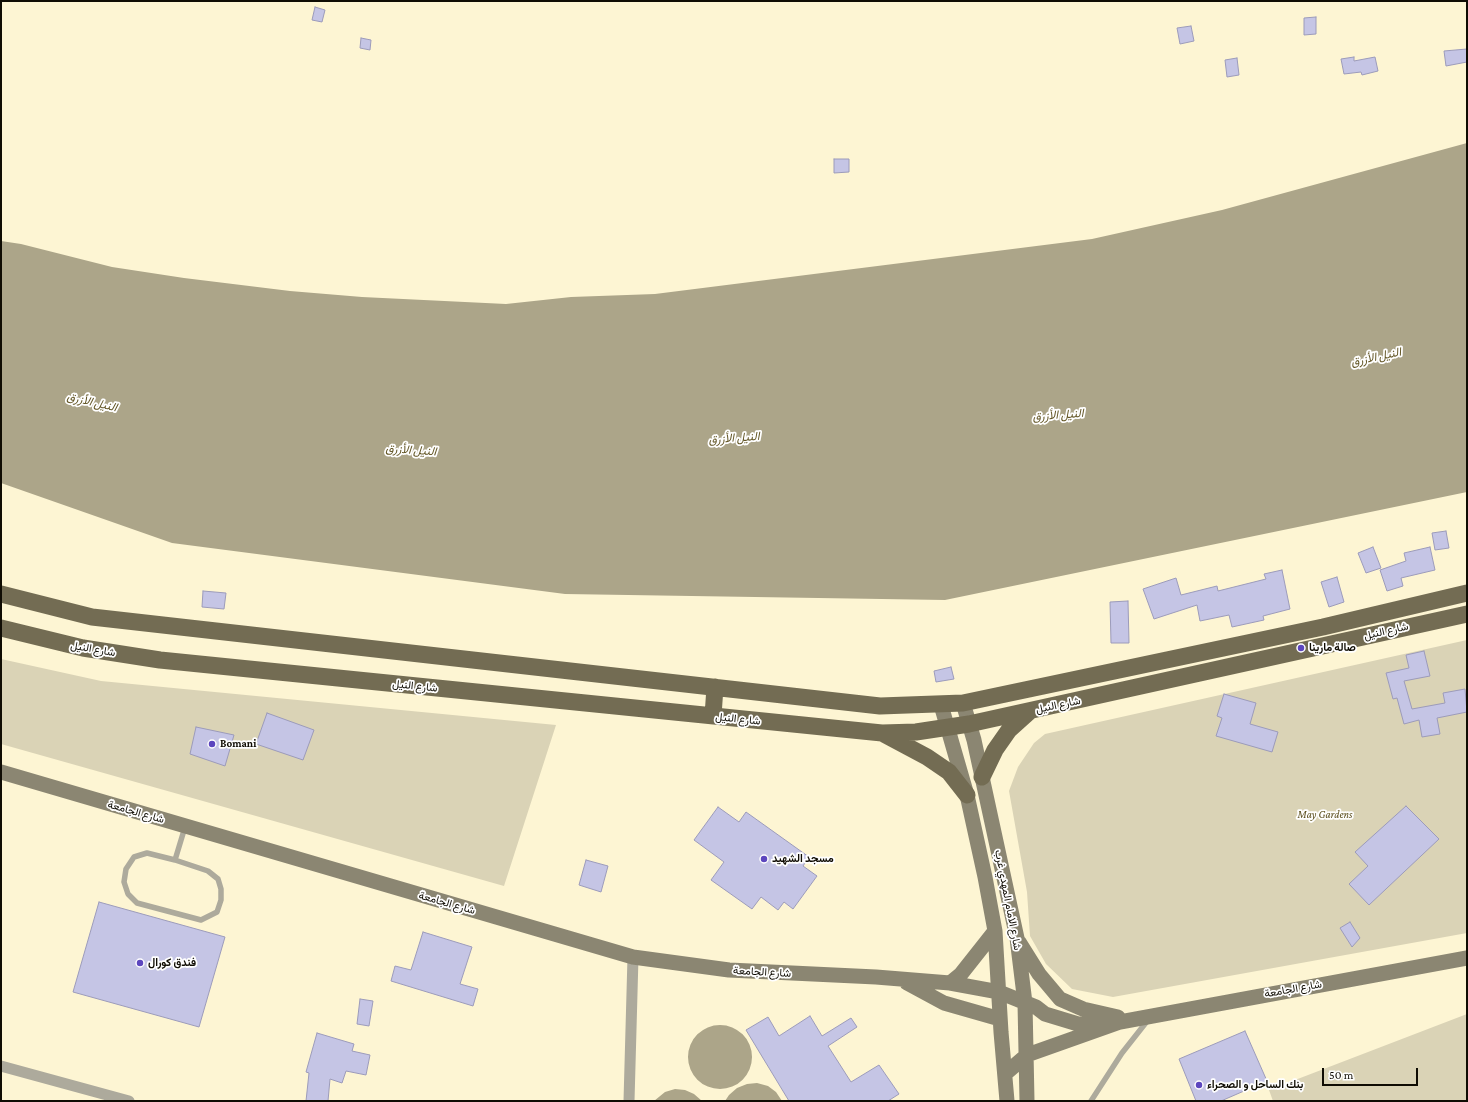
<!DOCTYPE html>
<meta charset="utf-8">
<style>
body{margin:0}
#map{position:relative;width:1468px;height:1102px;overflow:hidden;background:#fdf5d3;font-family:"Crimson Pro",serif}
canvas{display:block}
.frame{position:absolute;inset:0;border:2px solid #0f0c03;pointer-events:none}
.scale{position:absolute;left:1322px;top:1068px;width:96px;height:18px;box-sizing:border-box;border:2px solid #0f0c03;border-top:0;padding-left:5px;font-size:12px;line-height:14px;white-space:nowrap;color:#0f0c03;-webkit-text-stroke:3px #fff;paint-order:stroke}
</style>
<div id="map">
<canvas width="1468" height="1102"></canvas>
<div class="frame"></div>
<div class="scale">50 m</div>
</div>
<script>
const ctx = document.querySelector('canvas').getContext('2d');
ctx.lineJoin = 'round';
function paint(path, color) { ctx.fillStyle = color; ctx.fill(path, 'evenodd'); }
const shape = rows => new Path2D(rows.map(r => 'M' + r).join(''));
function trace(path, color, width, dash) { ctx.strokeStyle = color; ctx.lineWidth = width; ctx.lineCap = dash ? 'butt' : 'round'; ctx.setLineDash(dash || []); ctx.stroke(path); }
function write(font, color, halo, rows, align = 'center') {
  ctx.font = font + ' "Crimson Pro",Vazirmatn,serif'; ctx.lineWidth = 3.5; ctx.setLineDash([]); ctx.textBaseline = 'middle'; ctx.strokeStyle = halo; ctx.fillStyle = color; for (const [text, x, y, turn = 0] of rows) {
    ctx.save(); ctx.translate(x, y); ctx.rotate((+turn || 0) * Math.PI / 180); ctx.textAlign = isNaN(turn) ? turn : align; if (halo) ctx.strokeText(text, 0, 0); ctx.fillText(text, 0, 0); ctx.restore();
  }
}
const green = shape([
 [1467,640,1467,933,1113,997,1072,989,1046,964,1030,936,1027,892,1009,791,1018,767,1034,743,1045,734],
 [1,659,101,681,556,725,504,886,1,744],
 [1467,1014,1467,1101,1273,1101,1269,1090]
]);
const water = shape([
 [1467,143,1467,492,945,600,565,594,172,543,1,483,1,241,21,244,112,267,184,278,290,291,362,297,506,304,571,297,655,294,1092,239,1222,210],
 '688 1057a32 32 0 1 1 64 0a32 32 0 1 1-64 0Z',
 [757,1083,768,1086,776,1092,782,1101,725,1101,729,1095,737,1088,747,1084],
 [675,1089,685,1090,694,1094,702,1101,654,1101,665,1092]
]);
const building = shape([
 [315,7,325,10,322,22,312,20,315,7],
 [1316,17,1316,34,1304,35,1304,18,1316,17],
 [1191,26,1194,41,1180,44,1177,28,1191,26],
 [361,38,371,40,370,50,360,48,361,38],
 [1467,49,1467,62,1446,66,1444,51,1467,49],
 [1354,57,1354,61,1375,57,1378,71,1362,75,1361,72,1344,74,1341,59,1354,57],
 [1237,58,1239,75,1227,77,1225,60,1237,58],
 [834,159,849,159,849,172,834,173,834,159],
 [1446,531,1449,548,1435,550,1432,533,1446,531],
 [1373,547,1381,568,1366,573,1358,553,1373,547],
 [1430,547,1435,570,1401,578,1403,586,1387,591,1380,570,1406,561,1404,553,1430,547],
 [1282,570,1290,609,1263,616,1264,620,1232,627,1229,615,1200,621,1197,605,1154,619,1143,589,1176,578,1181,595,1217,586,1218,591,1266,579,1264,574,1282,570],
 [1337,577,1344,602,1329,607,1321,582,1337,577],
 [203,591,226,593,224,609,202,607,203,591],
 [1128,601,1129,643,1111,643,1110,602,1128,601],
 [1424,651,1430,676,1404,681,1412,709,1445,703,1443,693,1465,689,1467,712,1437,718,1440,734,1422,737,1419,720,1404,724,1397,698,1393,699,1386,673,1409,668,1406,655,1424,651],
 [951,667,954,679,936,682,934,671,951,667],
 [1224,694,1256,703,1250,724,1278,732,1272,752,1216,736,1222,718,1217,716,1224,694],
 [267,713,314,730,303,760,256,744,267,713],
 [196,727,234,735,225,766,190,754,196,727],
 [1406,806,1439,839,1369,905,1349,884,1368,866,1355,852,1406,806],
 [718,807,739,822,746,812,809,857,803,866,817,876,793,909,784,902,778,910,761,897,752,909,711,880,724,862,694,840,718,807],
 [586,860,608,866,601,892,579,885,586,860],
 [99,902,225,937,199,1027,73,992,99,902],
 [1350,922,1360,938,1352,947,1340,928,1350,922],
 [423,932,472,947,460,984,478,989,473,1006,391,981,395,966,411,970,423,932],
 [360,999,373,1001,369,1026,357,1024,360,999],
 [810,1016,822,1036,851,1018,857,1027,828,1046,851,1082,879,1065,899,1094,888,1101,789,1101,746,1030,768,1017,779,1036,810,1016],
 [1245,1031,1267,1081,1221,1101,1196,1101,1179,1059,1245,1031],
 [317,1033,354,1044,352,1051,370,1055,366,1075,346,1071,342,1083,330,1079,328,1101,306,1101,309,1073,306,1072,317,1033]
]);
const service = shape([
 [175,860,208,871,218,879,221,889,221,900,217,912,201,920,137,903,128,894,124,882,126,869,134,857,147,853,175,860,185,827],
 [1091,1101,1122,1053,1148,1020]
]);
const minor = shape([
 [1,1066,129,1101],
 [629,1101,633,957]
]);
const secondary = shape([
 [963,703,974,740,1017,938,1025,1003,1027,1101],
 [941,705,967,795,985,877,995,931,1001,1032,1007,1101],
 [1,772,633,957,729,970,876,977,950,983,999,992,1036,1007,1045,1014,1078,1024,1120,1022],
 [1019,942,1039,974,1060,999,1083,1009,1118,1017],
 [907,983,944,1003,1000,1019],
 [950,983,961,974,995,931],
 [1006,1073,1027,1055,1120,1022,1467,958]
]);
const primary = shape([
 [1,594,92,617,880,706,963,703,1323,627,1467,593],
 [1,628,83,648,160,660,882,733,916,732,969,724,1467,614],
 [713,716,715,687],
 [882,733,927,757,949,772,967,795],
 [982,777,995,750,1009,730,1029,712]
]);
const markers = [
 [1301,648,4,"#5c46be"],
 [212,744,4,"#5c46be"],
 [764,859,4,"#5c46be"],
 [140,963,4,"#5c46be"],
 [1199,1085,4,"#5c46be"]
];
const streetNames = [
 ["شارع النيل",1386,631,-13],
 ["شارع النيل",93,649,10],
 ["شارع النيل",415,686,6],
 ["شارع النيل",1058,705,-12],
 ["شارع النيل",738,719,6],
 ["شارع الجامعة",136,812,16],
 ["شارع الامام المهدي غرب",1008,900,79],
 ["شارع الجامعة",447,903,16],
 ["شارع الجامعة",762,972,3],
 ["شارع الجامعة",1293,989,-10]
];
const poiNames = [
 ["صالة مارينا",1309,648],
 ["Bomani",220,744],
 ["مسجد الشهيد",772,859],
 ["فندق كورال",148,963],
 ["بنك الساحل و الصحراء",1207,1085]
];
const parkNames = [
 ["May Gardens",1325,815]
];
const waterNames = [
 ["النيل الأزرق",1376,357,-12],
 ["النيل الأزرق",92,402,13],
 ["النيل الأزرق",1058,415,-4],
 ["النيل الأزرق",734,438,-4],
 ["النيل الأزرق",411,450,4]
];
paint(green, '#dad3b6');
paint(water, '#aca589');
paint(building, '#c5c5e5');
trace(building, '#9c9bba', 1);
trace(service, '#adaa9c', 5.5);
trace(minor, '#adaa9c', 11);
trace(secondary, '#8b8672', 15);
trace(primary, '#736c53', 17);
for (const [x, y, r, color] of markers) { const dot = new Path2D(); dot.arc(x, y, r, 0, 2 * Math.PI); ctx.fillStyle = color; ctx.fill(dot); trace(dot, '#fff', 1.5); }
write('11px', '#0f0c03', '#fff', streetNames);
write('bold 11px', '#0f0c03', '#fff', poiNames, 'left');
write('italic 11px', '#594c1a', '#fff', parkNames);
write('italic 12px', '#625524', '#fff', waterNames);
</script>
